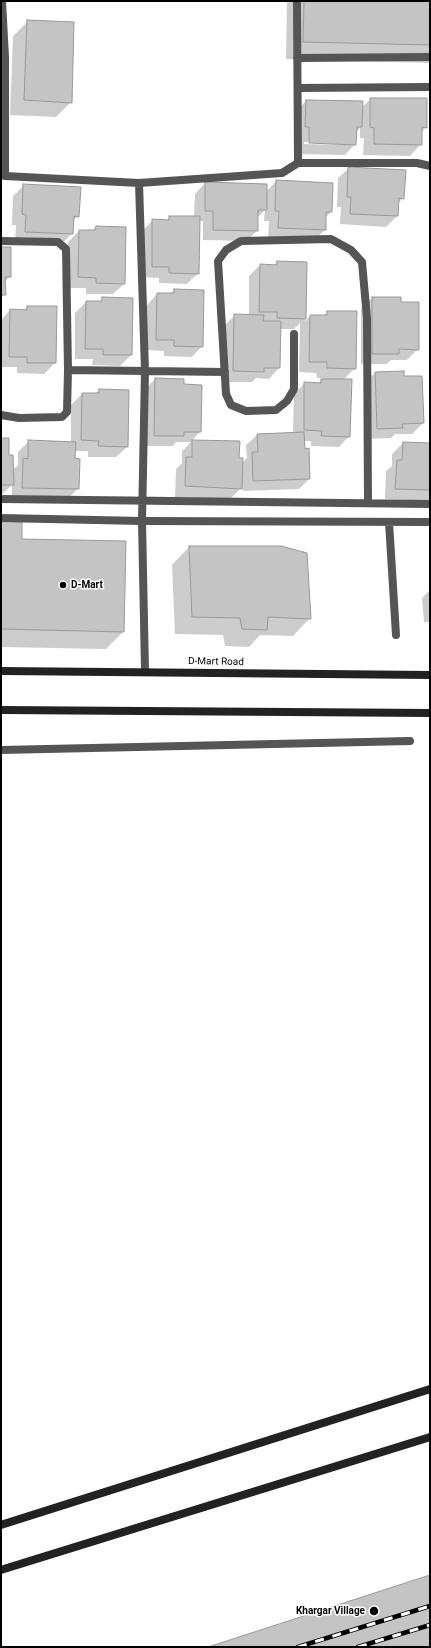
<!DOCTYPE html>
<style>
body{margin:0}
#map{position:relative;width:431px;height:1648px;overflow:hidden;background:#fff;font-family:Roboto,sans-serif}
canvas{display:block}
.frame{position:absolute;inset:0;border:2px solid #000;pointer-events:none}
</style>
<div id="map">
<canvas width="431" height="1648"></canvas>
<div class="frame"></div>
</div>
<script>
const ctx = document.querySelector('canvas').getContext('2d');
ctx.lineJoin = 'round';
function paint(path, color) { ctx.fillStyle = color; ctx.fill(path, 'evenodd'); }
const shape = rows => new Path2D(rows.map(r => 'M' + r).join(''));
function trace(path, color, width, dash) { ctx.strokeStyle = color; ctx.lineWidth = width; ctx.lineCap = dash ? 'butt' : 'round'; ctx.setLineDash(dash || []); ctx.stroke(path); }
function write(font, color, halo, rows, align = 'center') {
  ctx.font = font + ' Roboto,sans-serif'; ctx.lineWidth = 3; ctx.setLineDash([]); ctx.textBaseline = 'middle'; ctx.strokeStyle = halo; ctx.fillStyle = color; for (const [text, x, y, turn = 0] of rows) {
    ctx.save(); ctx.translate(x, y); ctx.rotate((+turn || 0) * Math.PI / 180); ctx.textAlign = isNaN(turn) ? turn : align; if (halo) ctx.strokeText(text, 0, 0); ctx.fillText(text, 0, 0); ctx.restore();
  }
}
const shadow = shape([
 [287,1,430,1,430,63,286,59],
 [28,21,71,102,56,117,10,115,13,36],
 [371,99,426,127,421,133,420,145,410,156,363,155,364,138,360,138,360,128,356,132,355,144,345,155,299,154,295,112,306,101,362,107],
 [304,142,346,143,346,145,304,144],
 [349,168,403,198,397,204,397,216,386,227,340,224,341,207,337,207,338,178],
 [276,181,331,212,325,218,325,230,314,240,268,238,269,221,264,221,265,210,257,218,257,231,246,241,203,240,203,221,199,221,198,273,187,284,159,283,159,278,141,277,142,231,153,220,166,221,170,217,194,217,195,194,205,183,266,192],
 [24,185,78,216,72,222,72,234,61,244,15,242,16,225,12,225,13,196],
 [96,227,124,284,113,294,86,294,86,288,68,288,68,242,79,231,92,231],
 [1,248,10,276,5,282,5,294,1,298],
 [277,262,306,262,305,321,310,316,323,316,327,312,355,368,343,380,349,436,339,447,311,446,311,441,303,441,309,479,299,489,243,491,242,487,230,499,175,497,176,469,182,463,182,451,191,442,176,442,173,446,143,446,144,390,155,379,183,385,200,432,191,441,239,442,238,459,242,463,247,458,246,445,257,435,293,433,294,394,305,383,317,384,323,378,317,378,316,373,299,372,300,323,294,329,280,329,279,368,269,379,256,378,252,382,223,382,224,326,235,315,249,315,249,276,260,265,273,266],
 [174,290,202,346,192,357,164,356,164,351,146,350,147,305,157,294,170,294],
 [103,298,131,355,120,366,92,365,93,359,75,359,75,313,86,302,99,302],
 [372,298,400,298,400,303,418,349,407,360,391,360,387,364,361,364,361,308],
 [27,307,55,363,44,374,17,373,17,367,1,367,1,320,10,310,23,311],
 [375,373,403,377,423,423,412,434,395,434,391,438,366,439,364,383],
 [99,390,128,391,127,447,116,457,88,457,88,451,75,451,78,488,68,499,12,498,12,485,1,495,1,439,12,470,18,465,18,452,29,441,71,442,71,405,82,394,95,394],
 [403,443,430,444,430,501,385,499,386,471,392,466,392,454],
 [1,522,123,632,106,649,1,647],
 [189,547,310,618,293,636,260,635,249,647,225,646,223,635,175,634,172,565],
 [430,590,430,622,424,622,422,598]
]);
const building = shape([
 [304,1,430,1,430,45,303,42,304,1],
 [27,20,74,22,72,103,24,100,27,20],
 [370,98,427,98,427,128,422,127,422,145,374,144,374,128,370,127,370,98],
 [306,100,363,101,362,127,357,127,356,145,309,143,309,127,305,127,306,100],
 [348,167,406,170,404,199,399,198,398,216,350,214,351,197,347,197,348,167],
 [276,180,333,183,332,212,326,212,326,230,278,228,279,211,275,211,276,180],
 [205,182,267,184,267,210,258,210,258,231,213,230,213,211,205,211,205,182],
 [23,184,81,187,79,217,74,216,73,234,25,232,26,215,22,214,23,184],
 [169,216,200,216,199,274,169,273,169,267,152,267,152,219,169,220,169,216],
 [96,226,126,227,125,284,96,283,96,278,78,277,79,230,95,230,96,226],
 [1,247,11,247,11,277,5,277,6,295,1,295,1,247],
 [277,261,307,262,306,319,277,318,277,312,259,312,260,264,277,265,277,261],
 [174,289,204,290,203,347,174,346,174,340,156,340,157,293,174,293,174,289],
 [102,297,133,298,132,355,103,355,103,349,85,349,86,301,102,301,102,297],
 [372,297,401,297,401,302,419,302,419,350,399,349,399,354,372,354,372,297],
 [27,306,57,306,56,363,27,363,27,357,9,357,10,309,27,310,27,306],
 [327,311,357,311,356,369,327,368,327,362,309,362,310,315,327,315,327,311],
 [234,314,264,315,263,321,281,321,280,368,264,368,264,372,233,371,234,314],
 [404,371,404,376,422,376,424,423,402,424,403,428,377,429,375,372,404,371],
 [155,378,184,379,184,384,202,385,201,432,184,432,184,436,154,436,155,378],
 [321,379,352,379,350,437,321,436,322,431,304,430,304,382,321,383,321,379],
 [99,389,129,390,128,447,98,446,99,441,81,440,82,393,99,393,99,389],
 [304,432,305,449,309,448,310,479,253,481,252,452,258,452,257,434,304,432],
 [1,438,9,438,9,455,13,455,14,485,1,485,1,438],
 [28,440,76,442,75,458,80,459,79,489,22,488,23,458,28,459,28,440],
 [192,440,240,441,239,458,243,458,242,489,185,486,186,457,192,457,192,440],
 [403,442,430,443,430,490,395,489,397,460,402,460,403,442],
 [1,521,22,522,22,539,126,541,124,632,1,629,1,521],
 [189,546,281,546,307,553,311,619,268,617,267,630,242,629,240,618,192,617,189,546],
 [430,1575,430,1647,208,1647,430,1575]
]);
const lane = shape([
 [1,518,142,521,430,522],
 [389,522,396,635]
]);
const street = shape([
 [2,1,5,57,5,176,139,183,282,173,298,163,297,1],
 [297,58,430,57],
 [298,88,430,87],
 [298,163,417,163,430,166],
 [139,183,145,371,142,521,145,671],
 [1,241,58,242,66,249,68,370,67,412,62,417,19,418,1,415],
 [294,334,294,389,287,401,276,410,246,411,231,405,226,394,218,261,226,250,241,241,331,239,351,250,362,262,367,318,368,503],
 [68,370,225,372],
 [1,499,430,504],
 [1,750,410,741]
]);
const secondary = shape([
 [1,671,430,675],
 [1,710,430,713],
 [1,1525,430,1389],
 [1,1570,430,1437]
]);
const rail = shape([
 [298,1647,430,1606],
 [358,1647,430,1625]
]);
const markers = [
 [63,585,4,"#000"],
 [374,1611,5,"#000"]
];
const poiNames = [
 ["D-Mart",71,585],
 ["Khargar Village",365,1611,"right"]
];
const streetNames = [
 ["D-Mart Road",216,662,1]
];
paint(shadow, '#0003');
paint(building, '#c4c4c4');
trace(building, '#999', 1);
trace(lane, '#555', 8);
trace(street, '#555', 8);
trace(secondary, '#222', 8);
trace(rail, '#000', 4.5);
trace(rail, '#fff', 3, [9]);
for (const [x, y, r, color] of markers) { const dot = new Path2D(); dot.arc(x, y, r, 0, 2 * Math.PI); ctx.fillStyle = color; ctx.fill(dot); trace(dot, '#fff', 1.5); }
write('bold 10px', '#000', '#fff', poiNames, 'left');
write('10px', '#000', '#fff', streetNames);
</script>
